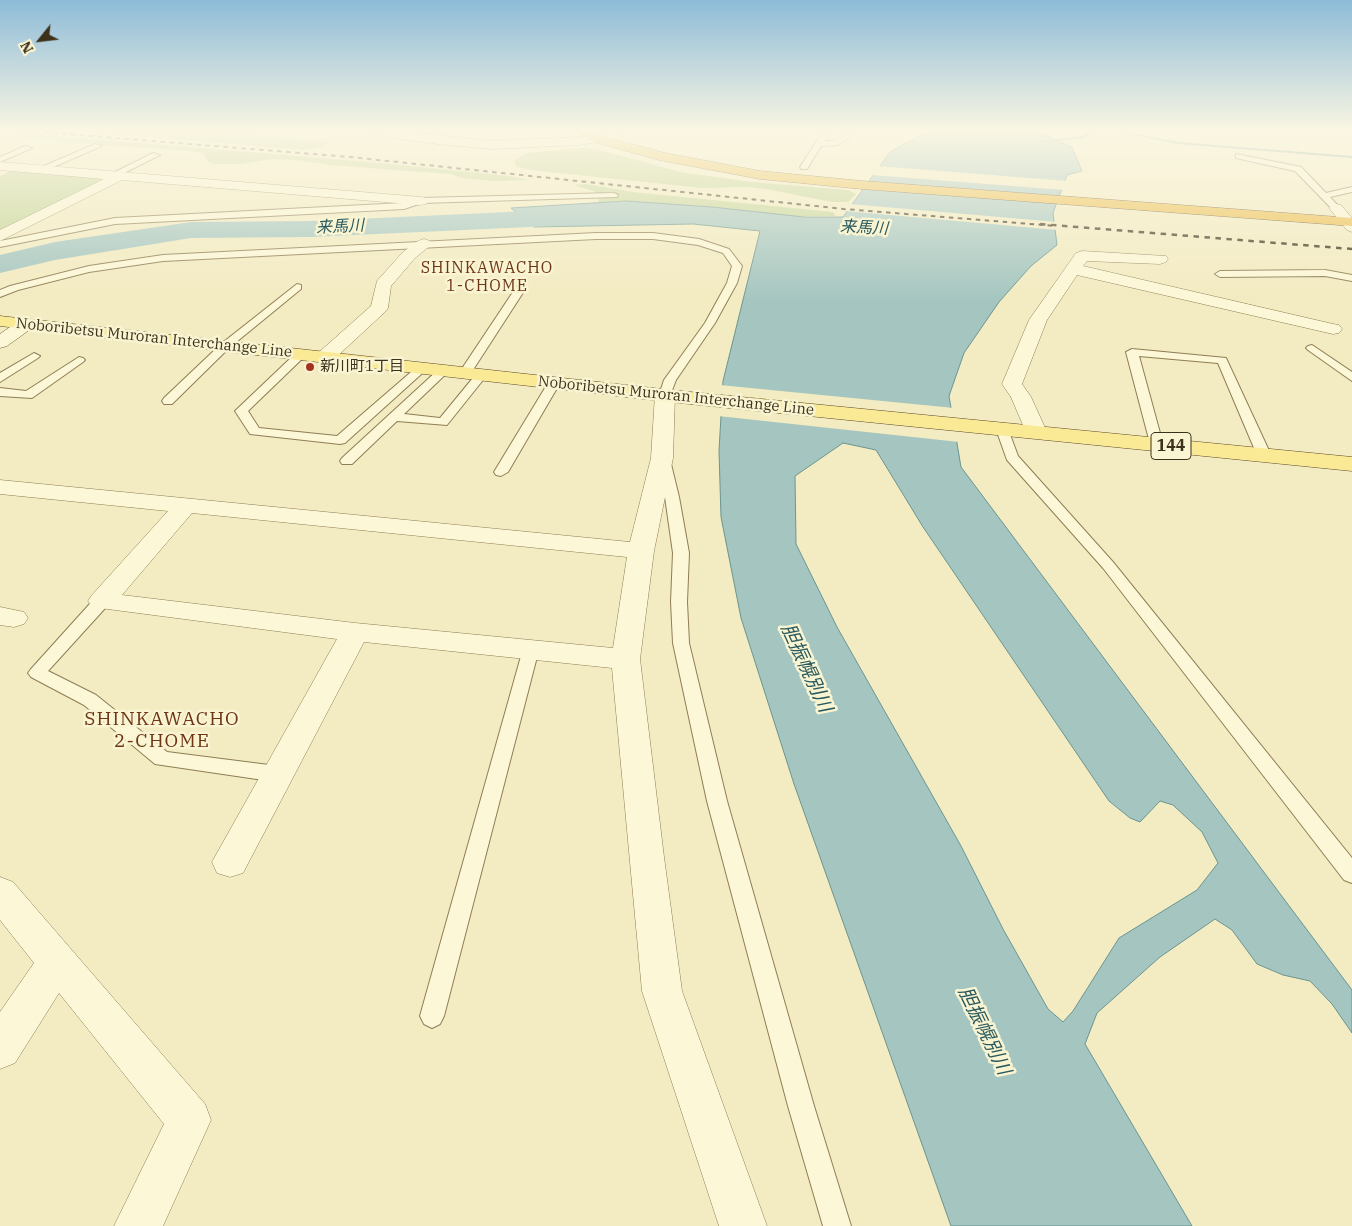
<!DOCTYPE html>
<meta charset="utf-8">
<style>
body{margin:0}
#map{position:relative;width:1352px;height:1226px;overflow:hidden;background:#f3ebc1;font-family:"IBM Plex Serif",serif}
canvas{display:block}
.north{position:absolute;left:15px;top:15px;width:50px;height:50px;-webkit-text-stroke:4px #f9f4d2;paint-order:stroke;rotate:241deg;font-size:14px;font-weight:700;line-height:20px;text-align:center;color:#3d311c}
.north::after{content:'';display:block;margin:auto;width:18px;height:22px;background:#3d311c;clip-path:polygon(50% 0,100% 100%,50% 72%,0 100%)}
</style>
<div id="map">
<canvas width="1352" height="1226"></canvas>
<div class="north">N</div>
</div>
<script>
const ctx = document.querySelector('canvas').getContext('2d');
ctx.lineJoin = 'round';
function paint(path, color) { ctx.fillStyle = color; ctx.fill(path, 'evenodd'); }
const shape = rows => new Path2D(rows.map(r => 'M' + r).join(''));
function trace(path, color, width, dash) { ctx.strokeStyle = color; ctx.lineWidth = width; ctx.lineCap = dash ? 'butt' : 'round'; ctx.setLineDash(dash || []); ctx.stroke(path); }
function write(font, color, halo, rows, align = 'center') {
  ctx.font = font + ' "IBM Plex Serif","Noto Sans JP",serif'; ctx.lineWidth = 5; ctx.setLineDash([]); ctx.textBaseline = 'middle'; ctx.strokeStyle = halo; ctx.fillStyle = color; for (const [text, x, y, turn = 0] of rows) {
    ctx.save(); ctx.translate(x, y); ctx.rotate((+turn || 0) * Math.PI / 180); ctx.textAlign = isNaN(turn) ? turn : align; if (halo) ctx.strokeText(text, 0, 0); ctx.fillText(text, 0, 0); ctx.restore();
  }
}
const green = shape([
 [64,130,213,130,328,142,323,146,305,150],
 [11,132,380,163,509,176,529,180,495,181,461,178,451,174,330,165,297,160,274,159,240,164,215,164,208,162,205,156,201,153,190,151,60,142,53,139,26,139],
 [581,148,600,150,680,172,752,182,848,190,856,194,848,202,832,202,766,189,746,187,702,188,531,170,517,167,514,161,526,153],
 [15,169,107,177,105,180,0,232,0,176],
 [586,184,633,192,833,212,836,216,773,216,694,205,667,209,597,205,599,198,594,191,573,185]
]);
const water = shape([
 [930,130,1034,130,1072,147,1082,171,1067,175,1053,213,1057,245,1031,266,999,302,964,353,949,396,961,467,1352,990,1352,1033,1332,1004,1310,981,1283,975,1257,964,1232,930,1215,919,1160,957,1097,1013,1085,1044,1192,1226,951,1226,794,784,741,618,721,517,719,451,723,381,760,231,693,224,534,227,511,208,626,201,712,207,804,217,843,217,890,152,930,130],
 [843,443,876,450,923,527,1109,801,1130,818,1140,822,1160,801,1173,805,1202,832,1218,863,1197,890,1119,938,1073,1011,1063,1022,1048,1009,1003,929,961,846,837,627,796,544,795,476,843,443]
]);
const pier = shape([
 [877,166,1068,181,1064,190,871,175],
 [850,204,1057,222,1058,230,845,211],
 [720,385,954,408,959,442,718,416]
]);
const stream = shape([
 [1095,130,1100,130,1083,138,1045,142,1043,141,1082,136,1095,130],
 [1107,130,1115,130,1178,142,1352,156,1352,158,1178,144,1107,130]
]);
const river = shape([
 [596,208,606,210,610,216,606,222,596,224,311,237,191,238,55,260,0,273,0,255,55,242,191,222,311,221,596,208]
]);
const path = shape([
 [0,133,8,130]
]);
const lane = shape([
 [439,130,449,130,427,140,420,138,439,130],
 [824,130,832,130,824,141,833,141,852,130,861,130,838,145,821,146,807,169,801,169,800,167,824,130],
 [95,144,102,146,44,171,37,169,95,144],
 [25,146,32,148,0,162,0,157,25,146],
 [153,153,160,155,114,178,107,176,153,153],
 [1236,154,1301,167,1326,193,1352,187,1352,192,1330,197,1340,208,1333,210,1295,171,1236,158,1236,154],
 [614,193,618,195,617,197,422,203,404,209,115,224,0,247,0,241,115,218,403,203,421,198,614,193],
 [596,233,653,233,699,239,729,249,742,266,737,283,715,323,676,380,669,398,665,399,659,395,664,380,705,323,727,283,732,266,723,253,698,245,653,239,596,239,163,261,89,272,18,290,0,297,0,290,10,286,89,266,163,255,596,233],
 [1325,270,1352,275,1352,281,1325,276,1220,277,1215,274,1220,271,1325,270],
 [297,284,301,285,301,289,229,348,172,404,164,404,162,401,164,398,221,344,297,284],
 [521,285,526,288,471,373,465,376,461,375,459,373,517,286,521,285],
 [1312,345,1352,372,1352,381,1308,350,1306,348,1308,346,1312,345],
 [1132,349,1226,358,1271,455,1269,458,1264,459,1257,455,1218,363,1139,356,1163,444,1156,448,1151,447,1126,352,1132,349],
 [300,352,304,353,306,355,304,357,248,411,259,428,337,436,418,366,422,365,428,368,345,443,340,444,250,434,235,411,296,353,300,352],
 [34,353,40,356,38,358,0,382,0,373,34,353],
 [79,357,83,358,85,360,83,362,32,398,0,396,0,388,26,391,79,357],
 [443,368,449,371,447,373,404,414,440,418,477,373,485,373,487,375,447,425,397,421,352,464,342,464,340,461,342,458,439,369,443,368],
 [554,379,560,383,508,472,501,476,496,475,494,472,548,383,554,379],
 [1002,425,1008,429,1018,456,1113,562,1352,858,1352,883,1344,880,1103,568,1007,460,996,429,1002,425],
 [663,456,670,460,679,497,689,553,687,602,689,643,727,801,814,1106,851,1226,823,1226,788,1106,707,801,673,643,671,602,673,553,665,497,656,460,663,456],
 [102,596,108,597,110,601,108,605,48,671,96,695,167,752,277,766,284,769,287,774,284,779,277,782,155,764,84,705,31,677,28,673,31,669,96,597,102,596],
 [531,643,537,645,539,649,444,1016,440,1024,432,1028,424,1024,420,1016,523,649,525,645,531,643]
]);
const street = shape([
 [0,162,421,197,426,198,428,201,426,204,421,205,122,180,0,241,0,230,104,179,0,170,0,162],
 [424,239,430,241,432,244,415,258,391,286,388,308,385,312,332,361,325,363,318,361,315,357,318,353,371,306,377,281,403,252,418,241,424,239],
 [1082,251,1166,256,1168,259,1166,262,1160,264,1087,261,1083,266,1333,324,1339,325,1342,329,1339,333,1333,334,1077,275,1047,320,1022,384,1031,397,1047,432,1044,437,1036,438,1028,437,1011,397,1002,384,1029,320,1076,253,1082,251],
 [665,389,672,391,675,395,673,458,654,551,640,659,664,857,682,991,767,1226,719,1226,642,991,612,668,364,642,243,873,230,877,217,873,212,862,337,639,92,607,88,601,92,595,168,511,0,494,0,480,630,542,651,458,655,395,658,391,665,389],
 [192,513,627,557,613,648,355,623,122,595,192,513],
 [0,607,24,612,28,618,24,624,14,627,0,625,0,607],
 [0,877,13,882,205,1104,211,1120,163,1226,114,1226,164,1124,59,993,15,1063,0,1069,0,1012,34,963,0,920,0,877]
]);
const secondary = shape([
 [361,130,392,130,492,141,579,137,617,131,623,135,617,139,579,145,492,149,437,144,367,134,361,130],
 [1336,204,1341,205,1352,218,1352,232,1347,230,1329,208,1331,205,1336,204],
 [26,319,32,320,35,324,32,328,7,346,0,348,0,334,20,320,26,319]
]);
const primary = shape([
 [0,316,680,391,1352,457,1352,471,680,403,0,326,0,316]
]);
const highway = shape([
 [575,130,590,130,602,136,665,153,760,171,862,181,1352,218,1352,226,862,189,760,179,659,160,594,142,575,130]
]);
const railFar1 = shape([
 [17,130,350,157,844,209,1056,226]
]);
const rail = shape([
 [1040,224,1352,249]
]);
const markers = [
 [310,367,5,"#a5321f"]
];
const farStreetnames = [
 ["Noboribetsu Muroran Interchange Line",154,338,6],
 ["Noboribetsu Muroran Interchange Line",676,396,6]
];
const farPoinames = [
 ["新川町1丁目",320,367]
];
const farWaternames = [
 ["来馬川",340,227,-3],
 ["来馬川",864,228,3]
];
const farNeighbourhoodnames = [
 ["SHINKAWACHO",487,268],
 ["1-CHOME",487,286]
];
const shields = [
 [1171,446,40]
];
const shieldNames = [
 ["144",1171,446]
];
const waterNames = [
 ["胆振幌別川",806,668,65],
 ["胆振幌別川",984,1031,64]
];
const neighbourhoodNames = [
 ["SHINKAWACHO",162,720],
 ["2-CHOME",162,742]
];
paint(green, '#c2d394');
paint(water, '#a4c5c0');
trace(water, '#6a9590', 1);
paint(pier, '#f3ebc1');
paint(stream, '#6a9590');
paint(river, '#a4c5c0');
trace(lane, '#8f7d56', 2);
trace(street, '#8f7d56', 1);
trace(secondary, '#715d39', 1);
trace(primary, '#5c492b', 1);
trace(highway, '#5c492b', 1);
trace(path, '#8f7d56', 1, [2, 1]);
paint(lane, '#fcf7d6');
paint(street, '#fcf7d6');
paint(secondary, '#fcf7d6');
paint(primary, '#faea95');
paint(highway, '#ecbc48');
trace(railFar1, '#3d311c', 2, [4.5, 4.5]);
trace(rail, '#3d311c', 2.5, [5.5, 5.5]);
const sky = ctx.createLinearGradient(0, 0, 0, 302);
sky.addColorStop(0, '#8dbbd8');
sky.addColorStop(0.43, '#faf6e3');
sky.addColorStop(1, '#faf6e300');
ctx.fillStyle = sky;
ctx.fillRect(0, 0, 1352, 302);
for (const [x, y, r, color] of markers) { const dot = new Path2D(); dot.arc(x, y, r, 0, 2 * Math.PI); ctx.fillStyle = color; ctx.fill(dot); trace(dot, '#f9f4d2', 2); }
write('15px', '#3d311c', '#f9f4d2', farStreetnames);
write('15px', '#3d311c', '#f9f4d2', farPoinames, 'left');
write('italic 16px', '#2a5a5e', '#f9f4d2', farWaternames);
ctx.letterSpacing = '1px';
write('16px', '#6f3616', '#f9f4d2', farNeighbourhoodnames);
ctx.letterSpacing = '0px';
for (const [x, y, w] of shields) { const box = new Path2D(); box.roundRect(x - w / 2, y - 13.5, w, 27, 4); ctx.fillStyle = '#f9f4d2'; ctx.fill(box); trace(box, '#3d311c', 1); }
write('bold 16px', '#3d311c', null, shieldNames);
write('italic 19px', '#2a5a5e', '#f9f4d2', waterNames);
ctx.letterSpacing = '1px';
write('19px', '#6f3616', '#f9f4d2', neighbourhoodNames);
ctx.letterSpacing = '0px';
</script>
